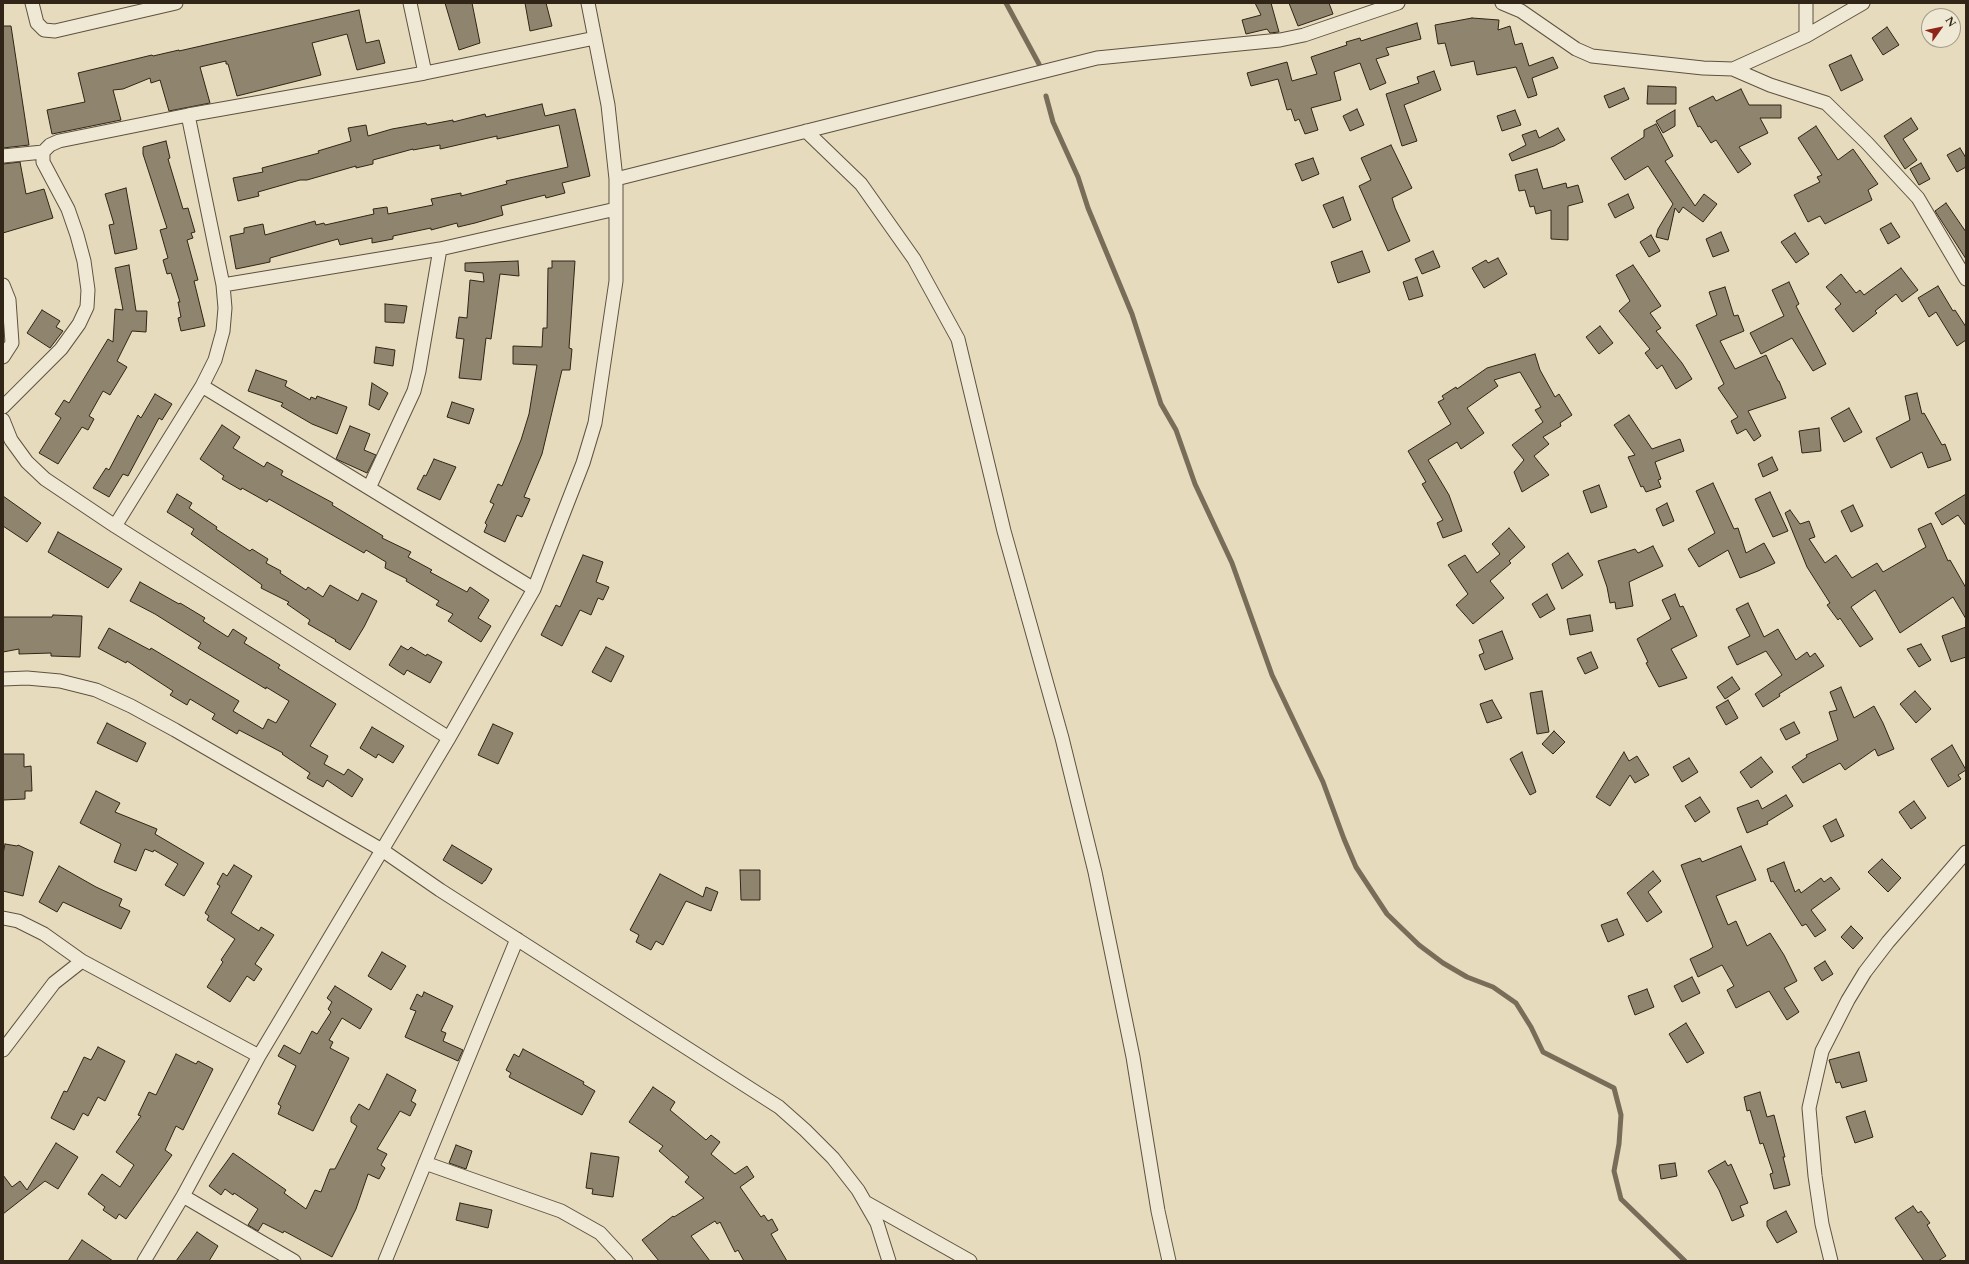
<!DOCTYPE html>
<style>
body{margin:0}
#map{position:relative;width:1969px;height:1264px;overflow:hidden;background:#e6dbbd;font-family:Cardo,serif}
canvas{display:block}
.frame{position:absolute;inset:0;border:4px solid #302516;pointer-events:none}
.north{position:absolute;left:1921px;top:8px;width:40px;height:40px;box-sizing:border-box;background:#efe8d4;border:1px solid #a39a88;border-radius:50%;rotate:57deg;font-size:11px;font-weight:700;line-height:16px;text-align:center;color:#302516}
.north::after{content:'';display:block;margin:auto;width:14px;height:18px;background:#8f2418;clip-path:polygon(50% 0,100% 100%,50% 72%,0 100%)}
</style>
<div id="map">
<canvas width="1969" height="1264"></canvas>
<div class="frame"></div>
<div class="north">N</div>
</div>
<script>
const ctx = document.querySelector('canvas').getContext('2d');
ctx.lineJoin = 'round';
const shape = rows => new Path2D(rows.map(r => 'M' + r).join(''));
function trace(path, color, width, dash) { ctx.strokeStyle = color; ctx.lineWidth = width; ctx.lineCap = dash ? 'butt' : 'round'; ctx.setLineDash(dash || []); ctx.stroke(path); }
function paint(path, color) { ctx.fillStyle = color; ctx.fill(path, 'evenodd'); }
const stream = shape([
 [1006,3,1039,64],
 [1046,96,1053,122,1078,177,1088,208,1132,314,1161,404,1176,430,1195,484,1232,563,1272,675,1323,782,1344,839,1356,867,1387,914,1419,945,1443,963,1467,977,1493,987,1516,1003,1531,1027,1543,1052,1614,1088,1621,1115,1619,1144,1614,1171,1621,1199,1685,1261]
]);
const building = shape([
 [445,3,472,3,480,43,459,50,445,3],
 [525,3,546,3,552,26,530,31,525,3],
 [1255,3,1271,3,1279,32,1270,33,1267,29,1246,34,1242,20,1261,15,1255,3],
 [1289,3,1329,3,1333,14,1298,26,1289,3],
 [359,10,366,43,379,40,385,63,357,70,347,34,312,43,321,75,237,96,228,64,226,64,226,61,200,67,210,103,169,111,160,80,151,83,150,78,123,89,113,90,121,120,52,134,47,110,85,102,78,73,152,55,153,56,179,50,179,51,359,10],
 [1472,18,1499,20,1498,30,1510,26,1515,45,1522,43,1529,66,1553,57,1558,68,1532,78,1537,95,1528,98,1516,67,1477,75,1474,61,1451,66,1445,43,1438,44,1435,25,1472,18],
 [1417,23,1421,39,1386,48,1389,55,1376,59,1386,83,1370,90,1360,63,1334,72,1341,100,1311,108,1318,130,1305,134,1299,119,1295,121,1291,109,1287,110,1278,79,1251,86,1247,73,1287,62,1292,81,1317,74,1311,57,1347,45,1346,42,1360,38,1361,41,1417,23],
 [3,26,11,26,29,145,3,148,3,26],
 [1887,27,1899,45,1883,55,1872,38,1887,27],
 [1851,55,1863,80,1841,91,1829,65,1851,55],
 [1434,71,1441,90,1404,105,1417,141,1402,146,1386,94,1419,83,1417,77,1434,71],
 [1648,86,1676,87,1676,104,1647,104,1648,86],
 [1624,88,1629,99,1609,108,1604,96,1624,88],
 [1741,89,1749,105,1781,105,1781,118,1760,118,1768,133,1739,147,1751,164,1738,173,1716,140,1711,143,1700,126,1698,127,1689,108,1713,96,1716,101,1741,89],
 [542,104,545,116,575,109,590,176,562,183,565,193,546,198,545,195,501,206,503,215,475,223,458,227,457,223,431,230,431,228,393,236,393,239,372,243,372,238,340,245,338,239,270,258,270,262,236,269,230,236,244,233,244,228,263,224,265,235,315,221,316,225,324,223,325,225,374,214,373,209,387,207,388,214,433,205,431,199,461,193,461,196,507,184,506,181,568,167,559,125,497,139,497,136,440,149,440,145,413,150,413,149,373,160,373,164,356,168,356,166,307,180,300,180,258,192,259,196,238,201,233,178,263,172,262,168,319,153,318,151,351,141,348,128,366,125,368,136,392,129,426,123,427,125,453,120,453,122,485,114,486,117,542,104],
 [1357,109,1364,125,1350,131,1343,116,1357,109],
 [1515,110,1521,125,1502,131,1497,116,1515,110],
 [1675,110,1675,126,1663,133,1656,121,1675,110],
 [1911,118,1918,129,1903,139,1917,160,1905,169,1884,136,1911,118],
 [1656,124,1673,156,1665,161,1695,206,1704,194,1717,204,1703,222,1683,207,1679,213,1675,208,1668,240,1656,237,1658,229,1673,204,1648,166,1625,180,1611,158,1644,137,1644,130,1656,124],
 [1816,126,1838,160,1853,149,1878,184,1868,190,1872,200,1825,224,1820,216,1808,222,1794,195,1820,182,1817,177,1822,175,1798,138,1816,126],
 [1558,128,1565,140,1554,146,1512,161,1509,154,1526,145,1522,135,1536,130,1539,138,1558,128],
 [166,141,170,158,168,159,183,209,188,208,195,232,191,233,193,238,187,240,198,280,194,281,205,326,181,331,178,318,181,317,178,302,180,302,171,273,167,274,163,260,168,258,160,230,167,228,143,154,143,147,166,141],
 [1391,145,1412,188,1392,198,1395,208,1410,241,1388,251,1359,186,1371,180,1361,158,1391,145],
 [1960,148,1966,158,1966,167,1957,172,1947,155,1960,148],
 [1313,158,1319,174,1302,181,1295,164,1313,158],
 [20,162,26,194,44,189,53,218,3,233,3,164,20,162],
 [1921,163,1930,179,1919,185,1910,169,1921,163],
 [1537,169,1543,189,1566,183,1567,188,1578,185,1583,202,1568,206,1568,240,1551,239,1551,210,1536,214,1534,206,1530,207,1525,190,1519,191,1515,175,1537,169],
 [126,188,137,249,115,254,109,225,114,224,105,194,126,188],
 [1628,194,1634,208,1615,218,1608,204,1628,194],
 [1343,197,1351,220,1333,228,1323,205,1343,197],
 [1946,203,1966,232,1966,259,1935,211,1946,203],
 [1891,223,1900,237,1888,244,1880,229,1891,223],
 [1721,232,1729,251,1713,257,1706,239,1721,232],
 [1795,233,1809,254,1796,263,1781,242,1795,233],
 [1651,235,1660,251,1649,257,1640,242,1651,235],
 [1362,251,1370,272,1338,283,1331,262,1362,251],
 [1433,251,1440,267,1422,274,1415,259,1433,251],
 [1498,258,1507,274,1484,288,1472,268,1486,260,1488,263,1498,258],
 [518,261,519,276,500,274,491,339,486,338,481,380,459,378,464,339,456,338,459,317,467,318,470,280,484,282,483,273,465,271,465,263,518,261],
 [552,261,575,261,569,348,572,349,570,370,562,370,542,454,524,497,530,499,522,517,517,515,505,542,484,532,487,525,485,523,494,504,490,502,498,484,502,486,521,440,529,414,537,365,513,364,513,346,542,347,543,328,547,328,548,268,552,268,552,261],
 [129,265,136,311,147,311,146,332,132,331,117,361,127,367,110,395,103,391,89,416,94,419,88,430,82,427,58,464,39,453,61,418,55,414,64,400,69,403,108,339,113,342,115,309,123,310,115,268,129,265],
 [1633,265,1661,306,1650,313,1661,328,1656,331,1682,363,1692,379,1676,389,1662,365,1657,369,1645,353,1650,349,1619,311,1630,301,1616,275,1633,265],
 [1901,268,1918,290,1902,302,1896,294,1875,311,1877,313,1853,332,1835,309,1841,304,1826,287,1841,274,1856,293,1860,290,1864,295,1901,268],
 [1417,277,1423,296,1409,300,1403,282,1417,277],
 [1789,282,1799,304,1796,306,1826,364,1813,371,1792,338,1761,354,1750,333,1784,316,1772,290,1789,282],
 [1938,286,1953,311,1955,310,1966,327,1966,340,1957,346,1936,312,1929,317,1918,298,1938,286],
 [1725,287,1734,316,1738,315,1744,331,1720,341,1735,369,1766,355,1778,381,1779,381,1786,398,1748,411,1761,436,1754,441,1746,429,1737,434,1731,421,1738,417,1718,388,1724,384,1696,325,1717,315,1709,292,1725,287],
 [385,304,407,306,404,323,385,322,385,304],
 [42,310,60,321,56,327,63,331,50,348,27,333,42,310],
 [1600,326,1613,343,1599,354,1586,337,1600,326],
 [376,347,395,350,393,366,374,363,376,347],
 [1535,354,1540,370,1555,397,1559,394,1572,415,1560,423,1561,426,1543,437,1549,444,1534,456,1549,475,1522,492,1514,472,1524,460,1512,445,1543,422,1535,410,1541,407,1520,372,1494,380,1498,386,1467,408,1484,433,1461,449,1457,442,1428,460,1449,495,1462,531,1443,538,1437,523,1443,520,1422,484,1426,482,1408,451,1451,424,1438,402,1444,399,1442,396,1456,387,1457,389,1487,368,1535,354],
 [256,370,287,381,285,386,310,400,311,397,316,399,317,396,347,407,337,434,312,424,281,406,283,403,248,391,256,370],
 [372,383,388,393,379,410,369,405,372,383],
 [1917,393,1922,414,1924,413,1942,445,1945,444,1951,460,1928,468,1922,452,1891,468,1876,438,1910,420,1905,396,1917,393],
 [155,394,172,404,162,420,159,418,128,476,123,474,109,497,93,488,106,468,109,470,138,415,141,418,155,394],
 [452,402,474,409,469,424,447,417,452,402],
 [1849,408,1862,432,1844,442,1831,418,1849,408],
 [1629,415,1652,449,1680,439,1684,451,1655,462,1661,479,1658,480,1661,487,1646,492,1643,486,1641,487,1628,457,1635,455,1614,425,1629,415],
 [222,425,240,437,233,448,264,467,267,462,283,471,281,475,333,503,332,505,383,536,382,538,411,552,408,557,432,570,430,572,467,592,470,587,489,600,478,618,491,626,481,642,448,621,453,614,436,605,439,601,406,581,407,579,385,568,386,562,366,550,364,553,269,499,267,502,242,488,241,490,222,479,224,476,200,459,222,425],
 [350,426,370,434,364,450,376,455,367,473,336,459,350,426],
 [1819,428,1821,451,1802,453,1799,431,1819,428],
 [1772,457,1778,470,1763,477,1758,464,1772,457],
 [434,459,456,467,440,500,417,489,424,475,426,476,434,459],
 [1713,483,1734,529,1738,528,1746,553,1764,543,1775,563,1758,571,1740,578,1728,550,1699,567,1688,549,1715,533,1696,491,1713,483],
 [1599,485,1607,507,1591,513,1583,491,1599,485],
 [1770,492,1788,531,1773,537,1755,499,1770,492],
 [177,494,192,503,189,508,217,527,216,529,250,551,252,549,268,559,266,563,281,571,280,573,306,590,308,587,323,597,330,585,358,601,362,593,377,601,364,627,350,650,335,641,336,640,308,624,310,620,287,604,289,602,261,588,262,585,191,534,194,529,167,512,177,494],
 [1966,494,1966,526,1958,515,1942,525,1935,513,1966,494],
 [3,496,41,523,27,542,3,526,3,496],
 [1667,503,1674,521,1663,526,1656,509,1667,503],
 [1853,505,1863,526,1851,532,1841,511,1853,505],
 [1790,510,1800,524,1809,521,1815,537,1809,539,1825,563,1836,555,1852,578,1877,563,1883,572,1926,547,1918,529,1931,523,1948,561,1950,560,1966,588,1966,619,1953,597,1900,633,1875,590,1851,607,1873,639,1860,647,1840,618,1838,620,1827,605,1830,603,1807,567,1785,513,1790,510],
 [1509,528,1525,547,1509,561,1511,563,1490,581,1504,598,1473,624,1456,605,1468,594,1448,565,1465,555,1477,573,1500,554,1492,544,1509,528],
 [58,532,122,569,108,588,48,552,58,532],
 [1653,546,1663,566,1629,582,1633,606,1616,609,1615,602,1610,603,1607,587,1598,561,1635,549,1638,553,1653,546],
 [1568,553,1583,575,1562,589,1552,564,1568,553],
 [583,555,603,562,596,582,609,587,603,600,598,598,591,615,580,610,562,646,541,635,556,605,560,607,583,555],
 [140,582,179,604,180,603,205,618,203,621,228,637,233,629,247,638,244,643,280,665,278,668,336,704,310,746,328,756,324,764,344,775,348,769,363,779,352,797,327,780,323,787,307,778,310,773,282,754,283,753,239,730,237,734,212,719,215,714,190,699,187,705,170,695,173,691,127,661,126,663,98,648,109,628,150,650,151,648,239,701,233,711,263,729,268,719,276,723,289,701,266,687,266,689,198,648,201,643,155,614,130,601,140,582],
 [1547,594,1555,609,1540,618,1532,604,1547,594],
 [1675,594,1680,607,1683,606,1697,636,1671,649,1687,678,1659,687,1646,663,1648,662,1637,639,1671,619,1662,600,1675,594],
 [1748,603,1764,637,1778,629,1796,660,1807,652,1810,657,1815,653,1824,666,1779,694,1780,696,1763,707,1755,694,1782,675,1766,651,1737,665,1728,647,1750,636,1736,609,1748,603],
 [53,615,82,616,80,657,51,656,51,653,19,654,19,649,3,652,3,617,52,617,53,615],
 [1590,615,1593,631,1570,635,1567,619,1590,615],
 [1966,627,1966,657,1951,662,1942,636,1966,627],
 [1502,631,1513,659,1485,670,1479,655,1484,653,1479,640,1502,631],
 [1921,644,1931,660,1919,667,1907,649,1921,644],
 [401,646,408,650,411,647,426,656,427,654,442,662,430,683,407,670,404,675,389,665,401,646],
 [606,647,624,656,611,682,592,672,606,647],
 [1591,652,1598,668,1585,674,1577,658,1591,652],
 [1732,677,1740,689,1725,699,1717,687,1732,677],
 [1841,687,1854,718,1874,706,1883,723,1894,749,1878,756,1875,749,1845,770,1840,763,1803,783,1792,767,1807,757,1806,755,1838,740,1829,712,1837,710,1830,692,1841,687],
 [1542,691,1549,732,1537,734,1530,693,1542,691],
 [1915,691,1931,709,1916,723,1900,704,1915,691],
 [1492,700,1502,718,1487,723,1480,704,1492,700],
 [1728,700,1738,718,1726,725,1716,707,1728,700],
 [1794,722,1800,733,1786,740,1780,729,1794,722],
 [107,723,146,743,137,762,97,743,107,723],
 [493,724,513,733,498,764,478,755,493,724],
 [372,727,404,746,393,763,378,754,376,758,360,748,372,727],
 [1554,731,1565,742,1553,754,1542,744,1554,731],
 [1952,745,1966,770,1958,775,1961,779,1948,787,1931,759,1952,745],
 [1522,752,1536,792,1530,795,1510,759,1522,752],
 [1624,752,1629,761,1637,756,1649,775,1635,783,1630,775,1610,806,1596,797,1624,752],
 [3,754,24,754,24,767,31,766,32,791,25,791,25,799,3,800,3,754],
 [1761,757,1773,772,1751,788,1740,772,1761,757],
 [1689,758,1698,772,1682,782,1673,767,1689,758],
 [96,791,120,803,115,812,157,829,155,834,204,863,184,896,165,885,178,864,154,850,153,852,145,849,136,871,114,862,121,844,80,823,96,791],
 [1786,795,1793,806,1767,822,1768,824,1747,833,1737,808,1758,800,1762,809,1786,795],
 [1700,797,1710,812,1695,822,1685,806,1700,797],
 [1914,801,1926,818,1911,829,1899,812,1914,801],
 [1836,819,1844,836,1831,842,1823,826,1836,819],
 [5,844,17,846,18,845,33,852,23,896,3,891,3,854,5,844],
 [452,845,492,869,485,881,484,881,482,884,443,860,452,845],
 [1741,846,1756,880,1716,896,1728,925,1736,921,1747,946,1770,933,1784,955,1797,981,1784,988,1799,1012,1787,1020,1769,991,1736,1008,1727,990,1734,986,1722,965,1698,977,1690,959,1709,950,1713,947,1681,865,1700,858,1702,862,1741,846],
 [1882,859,1901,878,1888,892,1868,872,1882,859],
 [1784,862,1795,892,1799,889,1801,893,1821,878,1824,882,1831,877,1840,889,1811,910,1826,930,1815,937,1806,924,1802,926,1773,881,1771,882,1767,869,1784,862],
 [234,865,252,876,231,913,259,931,261,927,274,935,255,964,262,969,254,981,247,976,230,1002,207,987,223,962,221,960,235,939,207,920,209,916,205,913,220,886,217,884,223,873,227,876,234,865],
 [59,866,96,887,122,899,119,906,130,911,121,929,63,902,57,912,39,902,59,866],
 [740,870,760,870,760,900,741,900,740,870],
 [1653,871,1661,881,1648,892,1662,912,1647,922,1627,893,1653,871],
 [660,874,703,897,706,887,718,892,711,911,686,901,663,945,656,941,651,950,636,942,639,935,630,930,660,874],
 [1617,919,1624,935,1608,942,1601,925,1617,919],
 [1851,926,1863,938,1853,949,1841,937,1851,926],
 [382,952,406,966,391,990,368,976,382,952],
 [1825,961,1833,974,1822,981,1814,968,1825,961],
 [1692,977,1700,993,1682,1002,1674,986,1692,977],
 [335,986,372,1009,360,1029,342,1018,329,1040,333,1042,330,1048,349,1058,313,1131,278,1114,281,1106,278,1104,296,1066,278,1056,284,1045,300,1054,312,1031,317,1034,331,1012,328,1009,332,1002,327,998,335,986],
 [1647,989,1654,1007,1635,1015,1628,996,1647,989],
 [424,992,453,1006,441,1031,446,1033,443,1041,463,1050,458,1061,405,1037,416,1011,410,1009,417,994,422,997,424,992],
 [1686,1023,1704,1053,1687,1063,1669,1034,1686,1023],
 [98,1047,125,1061,105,1101,98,1097,88,1116,83,1113,74,1130,51,1118,64,1091,67,1092,84,1057,91,1060,98,1047],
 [523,1049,584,1082,583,1084,595,1091,582,1115,509,1077,511,1073,506,1070,514,1054,519,1057,523,1049],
 [1859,1052,1867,1081,1842,1088,1840,1082,1836,1083,1829,1060,1859,1052],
 [176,1054,196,1064,198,1061,213,1069,183,1130,176,1126,165,1150,172,1155,126,1219,119,1214,116,1219,103,1210,105,1207,88,1194,102,1174,120,1187,134,1165,116,1152,141,1116,138,1115,149,1092,156,1095,176,1054],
 [387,1074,416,1090,411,1101,416,1104,410,1116,400,1111,377,1149,387,1154,381,1165,385,1168,379,1179,368,1174,356,1209,332,1257,284,1231,283,1233,263,1223,258,1231,248,1225,258,1209,234,1193,233,1195,225,1189,221,1195,209,1186,233,1153,286,1190,284,1193,306,1209,315,1190,321,1192,330,1169,335,1169,357,1126,351,1122,351,1117,359,1104,369,1110,387,1074],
 [653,1087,675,1102,670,1110,706,1140,711,1135,720,1142,711,1154,735,1174,747,1166,754,1177,740,1187,761,1217,764,1215,768,1221,772,1219,778,1230,771,1234,787,1261,744,1261,738,1250,735,1252,720,1222,717,1224,715,1221,691,1236,710,1261,659,1261,642,1240,673,1216,674,1217,704,1198,685,1182,689,1177,659,1151,663,1146,629,1122,653,1087],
 [1760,1092,1767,1117,1774,1115,1785,1157,1783,1157,1790,1185,1774,1189,1770,1174,1773,1173,1763,1143,1760,1144,1750,1110,1747,1111,1744,1097,1760,1092],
 [1865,1111,1873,1137,1855,1143,1846,1117,1865,1111],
 [56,1143,78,1157,58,1189,45,1181,3,1214,3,1175,12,1187,20,1181,27,1190,56,1143],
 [456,1145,472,1151,466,1169,449,1163,456,1145],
 [591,1153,619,1157,613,1197,592,1194,593,1189,586,1188,591,1153],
 [1725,1161,1728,1166,1731,1164,1748,1203,1740,1206,1744,1216,1732,1221,1719,1190,1708,1171,1725,1161],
 [1675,1163,1677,1176,1661,1179,1659,1165,1675,1163],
 [460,1203,492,1210,488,1228,456,1220,460,1203],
 [1913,1206,1918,1213,1921,1211,1930,1223,1927,1225,1946,1256,1938,1261,1924,1261,1895,1218,1913,1206],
 [1786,1211,1797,1232,1777,1243,1767,1226,1767,1221,1786,1211],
 [197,1232,218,1246,209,1261,176,1261,197,1232],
 [82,1240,113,1261,68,1261,82,1240]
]);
const minor = shape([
 [32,3,37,23,44,30,55,31,176,3],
 [410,3,425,73],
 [1502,3,1521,11,1576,49,1592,56,1703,68,1733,69,1806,36,1863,3],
 [1806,36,1806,3],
 [1733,69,1770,85,1826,103,1867,143,1918,198,1966,279],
 [806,131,861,184,914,259,958,339,1004,531,1062,738,1095,872,1133,1057,1158,1211,1169,1261],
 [3,156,43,152,50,145,59,141,188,115],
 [616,179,1097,58,1280,40,1304,35,1398,3],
 [440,249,419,371,414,391,369,488,534,589],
 [3,285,9,300,12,343,3,357],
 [223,285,440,249,616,209],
 [202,386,369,488],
 [3,407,61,349,79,324,87,307,88,290,84,261,77,235,68,209,43,162,43,152],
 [3,420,11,440,27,462,45,479,115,526],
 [3,679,27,678,60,681,96,690,131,706,175,730,382,850,440,890,779,1107,805,1130,833,1158,858,1190,877,1223,889,1261],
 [449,738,115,526,202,386,215,360,223,331,225,308,223,285,188,115,425,73,595,38],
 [3,918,18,921,44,934,82,961,259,1056],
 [3,1050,54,983,82,961],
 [425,1163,561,1211,600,1233,626,1261],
 [183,1196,294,1261],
 [865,1202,970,1261],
 [144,1261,183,1196,259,1056,449,738,534,589,583,463,595,423,616,281,616,179,608,105,588,3],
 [385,1261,517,939],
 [1831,1261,1822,1224,1815,1176,1809,1108,1822,1051,1848,1000,1865,972,1888,942,1966,852]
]);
trace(stream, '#786d58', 5);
paint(building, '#8f846d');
trace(building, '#302516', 1);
trace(minor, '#5e5240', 15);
trace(minor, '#efe8d4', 13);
</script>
